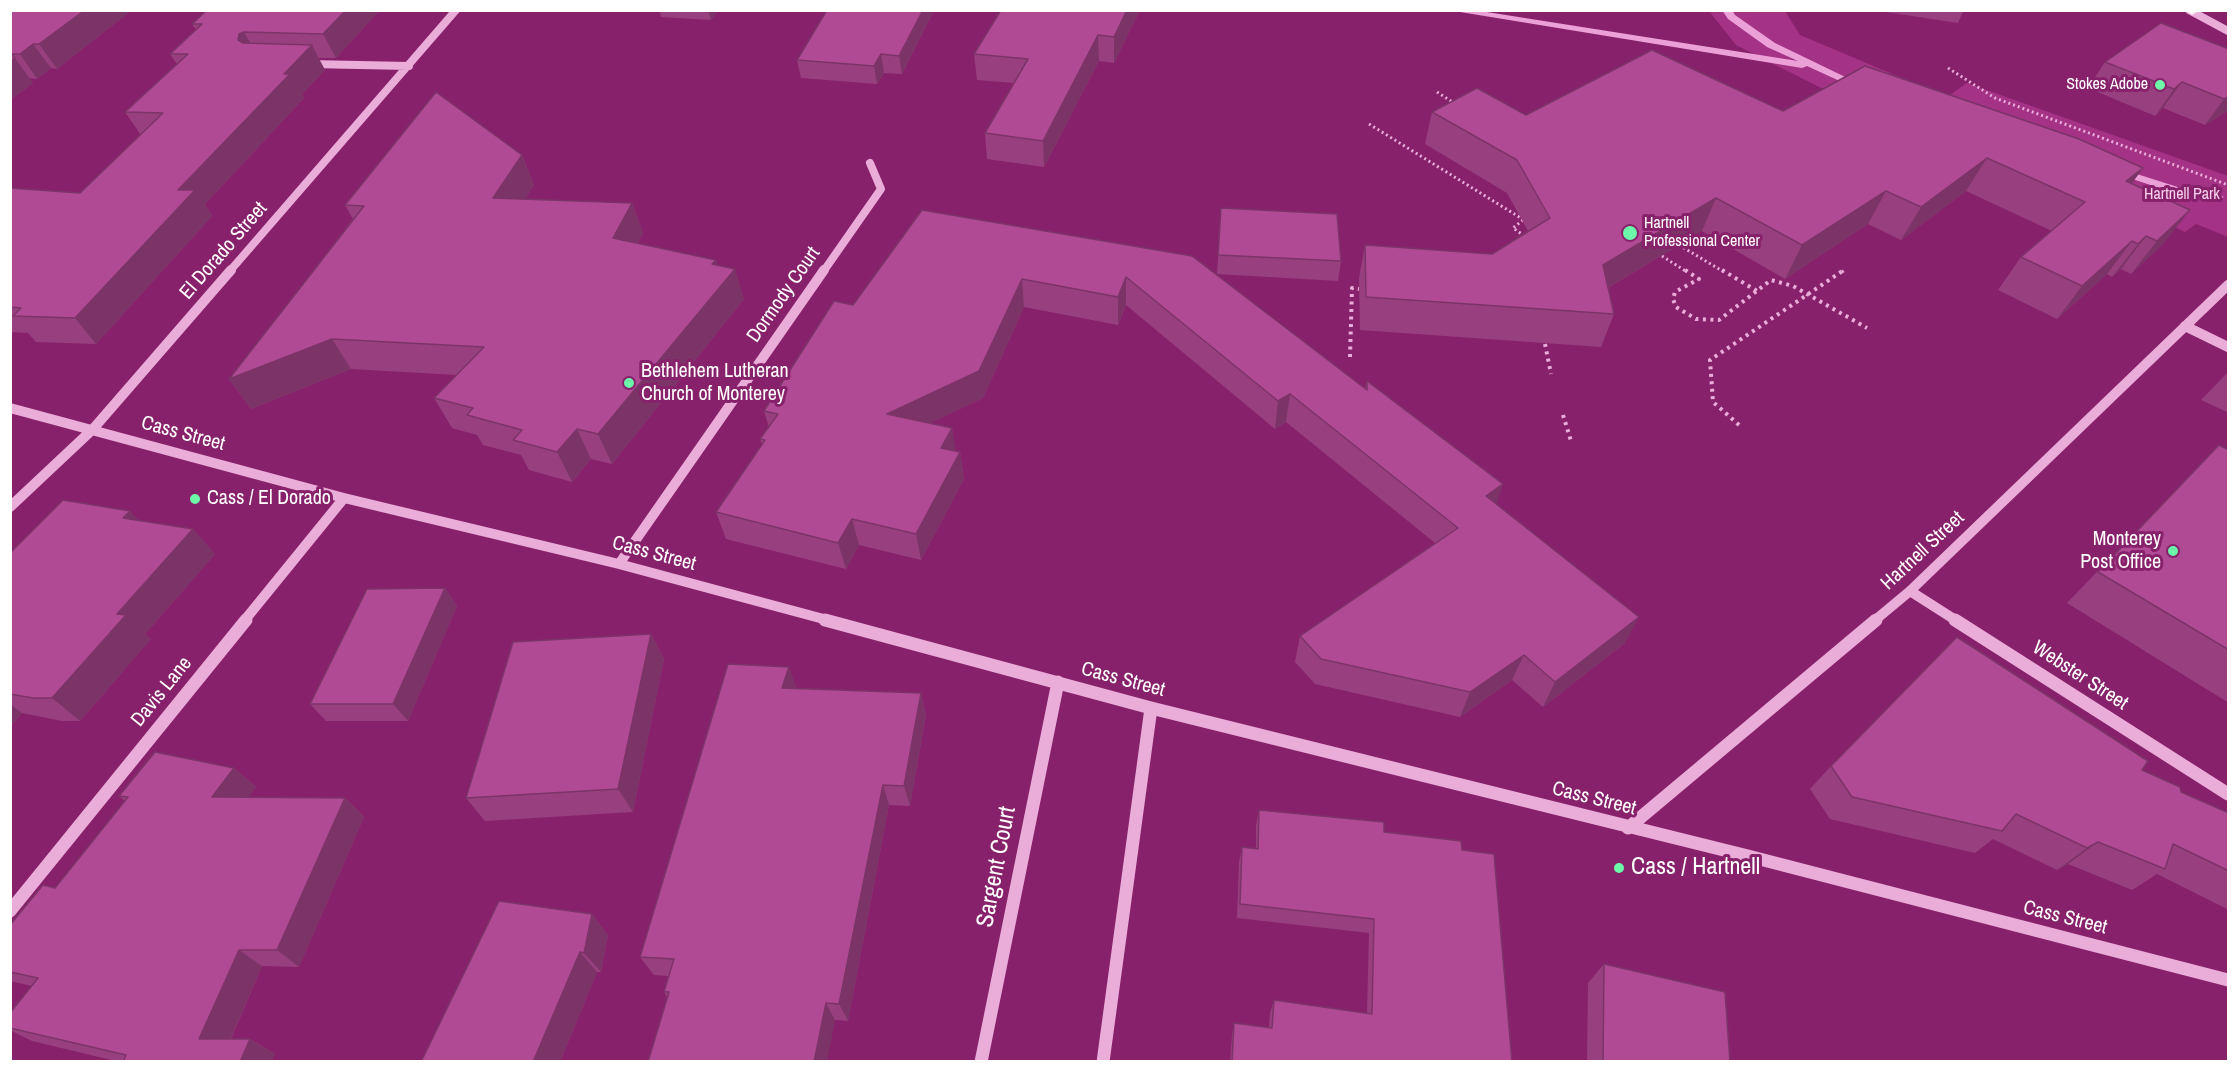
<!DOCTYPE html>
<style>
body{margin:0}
#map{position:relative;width:2239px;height:1072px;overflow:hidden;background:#88216b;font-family:"Archivo Narrow",sans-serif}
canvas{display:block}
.frame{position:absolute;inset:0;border:12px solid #fff;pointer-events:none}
</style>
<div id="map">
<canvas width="2239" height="1072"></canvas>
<div class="frame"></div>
</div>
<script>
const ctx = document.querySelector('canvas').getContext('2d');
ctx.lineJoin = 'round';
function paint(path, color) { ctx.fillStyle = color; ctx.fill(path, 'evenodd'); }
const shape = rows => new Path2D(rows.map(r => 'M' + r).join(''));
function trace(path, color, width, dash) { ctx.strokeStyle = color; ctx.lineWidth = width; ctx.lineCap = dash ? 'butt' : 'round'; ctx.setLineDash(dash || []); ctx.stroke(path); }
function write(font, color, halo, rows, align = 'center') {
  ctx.font = font + ' "Archivo Narrow",sans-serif'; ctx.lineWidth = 6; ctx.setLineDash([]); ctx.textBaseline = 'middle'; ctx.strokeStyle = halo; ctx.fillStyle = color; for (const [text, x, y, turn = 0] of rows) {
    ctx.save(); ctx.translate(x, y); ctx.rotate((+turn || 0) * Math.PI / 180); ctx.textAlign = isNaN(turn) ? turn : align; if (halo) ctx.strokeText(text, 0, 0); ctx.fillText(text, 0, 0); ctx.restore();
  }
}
const green = shape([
 [1709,11,1785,11,1800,35,1947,97,1967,83,2228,176,2228,237,2196,224,2185,232,2119,201,1829,92,1736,45]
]);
const stream = shape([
 [1448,10,1474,10,1798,61,1767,47,1728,19,1722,10,1732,10,1735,15,1775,43,1866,87,1857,89,1807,66,1802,68,1448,10],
 [2118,168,2184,189,2218,194,2224,197,2218,200,2178,194,2114,173,2112,171,2118,168]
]);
const pathFar1 = shape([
 [1948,68,1995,98,2228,185],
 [1437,92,1454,103],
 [1369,124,1524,220],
 [1523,220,1513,228,1526,237],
 [1679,245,1724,272],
 [1662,256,1687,272],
 [1842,272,1846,269]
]);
const path = shape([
 [1685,270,1699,279,1675,292,1673,299,1676,307,1696,319,1719,320,1771,280,1793,286,1867,328],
 [1722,270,1757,291],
 [1545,344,1551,374],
 [1350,357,1352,288,1359,289],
 [1563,415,1571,441],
 [1739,425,1713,402,1710,360,1844,270]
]);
const minorFar2 = shape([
 [2189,10,2228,31],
 [309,64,409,66],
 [229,272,456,10],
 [823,272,881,189,870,163]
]);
const minorFar1 = shape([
 [2185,326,2228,347],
 [10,408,344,498,619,564,831,621],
 [10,507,93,429,231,270],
 [619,564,824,270],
 [1910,591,1957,621],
 [244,621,344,498],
 [1874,621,1910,591,2228,285]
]);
const minor = shape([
 [825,620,1151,708,1748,856,2228,980],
 [1955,620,2228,794],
 [1628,828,1876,620],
 [10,911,246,620],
 [981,1062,1058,682],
 [1103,1062,1151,708]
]);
const major = shape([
 [2184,10,2196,10,2197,12,2192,15,2184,10]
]);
const wall = shape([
 [10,10,132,10,57,69,51,68,37,79,29,78,33,83,10,100],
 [380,10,336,58,318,58,325,70,302,94,304,98,205,204,212,216,96,344,36,342,28,333,10,332,10,188,80,193,141,135,125,112,177,64,170,54,196,30,192,24],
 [659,10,718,10,711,20,661,17],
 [827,10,934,10,902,74,884,73,877,84,801,78,797,60],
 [1001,10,1140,10,1114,63,1099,61,1044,167,987,159,985,133,1014,83,977,80,974,54],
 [1873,10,1964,10,1958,23],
 [2229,49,2229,110,2205,125,2163,108,2155,116,2088,88,2105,62],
 [1783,111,2143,168,2132,183,2164,243,2131,274,2121,269,2112,277,2107,274,2057,319,1998,290,2021,257,2052,231,1966,191,1901,240,1868,224,1785,279,1702,231,1608,288,1614,314,1601,347,1360,330,1359,278,1365,245,1492,254,1528,231,1507,193,1425,144,1432,112,1526,115],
 [522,155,534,185,525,199,632,203,643,233,637,243,718,265,744,299,612,464,591,459,572,482,529,470,521,455,483,445,477,435,452,428,434,398,457,375,351,369,251,409,229,379,353,219,345,205],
 [1221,208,1341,261,1338,281,1217,274],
 [922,210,1192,256,1365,389,1367,381,1503,484,1496,504,1625,643,1543,707,1512,680,1460,717,1315,684,1295,662,1300,636,1435,543,1286,422,1275,429,1126,305,1118,325,1024,307,983,398,930,423,952,428,955,451,960,452,964,479,921,560,859,545,846,569,726,539,716,512,762,445,760,439,769,427,764,411,853,305],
 [2229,371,2229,413,2201,400],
 [2219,445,2229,450,2229,703,2067,603],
 [139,520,215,554,145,634,151,639,80,721,62,721,22,713,10,727,10,553],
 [445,588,457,606,408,721,326,721,310,704],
 [651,634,664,659,633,812,485,821,466,798],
 [796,688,921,693,926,715,910,806,889,805,848,1021,835,1020,667,997,664,992,668,976,654,975,640,957],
 [1831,766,2142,770,2181,792,2229,813,2229,910,2157,874,2132,890,2068,864,2057,870,1993,839,1975,853,1830,819,1810,789],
 [234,768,256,787,248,797,345,798,364,817,299,967,262,966,231,1039,250,1039,275,1054,271,1062,120,1062,32,1041,10,1030,10,1028,32,986,10,981,10,925,55,888,125,801,119,796],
 [1259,810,1384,832,1462,850,1512,1062,1230,1062,1232,1035,1234,1023,1269,1028,1270,1013,1274,1000,1367,1014,1369,933,1237,918,1239,862,1242,847,1256,849,1256,825],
 [592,914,608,935,601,972,597,972,560,1062,421,1062],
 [1604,964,1730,1062,1587,1062,1588,983]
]);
const shadedWall = shape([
 [85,10,132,10,57,69,39,44],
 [346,10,380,10,336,58,323,34],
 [708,10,718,10,711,20],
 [923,10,934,10,902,74,899,56],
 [1127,10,1140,10,1114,63,1114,37],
 [244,32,258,56,238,40,239,34],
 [1098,35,1099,61,1044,167,1043,141],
 [33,44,51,68,37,79,20,54],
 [312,45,325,70,302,94,304,98,205,204,212,216,96,344,75,318,178,190,284,74],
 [881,54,884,73,877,84,874,66],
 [15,58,33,83,10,100,10,61],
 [2182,82,2163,108,2155,116,2174,89],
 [2229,97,2229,110,2205,125,2224,99],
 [522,155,534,185,507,228,493,198],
 [1987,158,1966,191,1901,240,1921,207],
 [2143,168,2119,201,2126,181],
 [1886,191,1868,224,1785,279,1802,245],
 [1716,198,1702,231,1591,298,1603,265],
 [632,203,643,233,625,268,613,238],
 [2190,210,2164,243,2131,274,2157,241],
 [2146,236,2121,269,2112,277,2138,244],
 [2132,241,2107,274,2057,319,2082,286],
 [716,260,723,283,735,269,744,299,612,464,598,434],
 [1126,277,1126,305,1118,325,1118,297],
 [1022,279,1024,307,983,398,892,441,887,414],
 [332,339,351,369,251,409,229,379],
 [1290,394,1286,422,1275,429,1278,401],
 [952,428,956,455,941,448],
 [577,429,591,459,572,482,557,452],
 [960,452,964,479,921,560,916,534],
 [1503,484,1494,511,1486,496],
 [130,511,153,536,123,518],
 [852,519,859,545,846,569,838,543],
 [193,529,215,554,145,634,151,639,80,721,52,698,117,614],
 [445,588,457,606,408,721,393,704],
 [1639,617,1625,643,1543,707,1555,682],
 [651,634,664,659,633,812,618,789],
 [1524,655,1512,680,1460,717,1470,692],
 [789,667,797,689,782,688],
 [921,693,926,715,910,806,904,786],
 [10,704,22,713,10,727],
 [234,768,256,787,234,816,212,797],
 [883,785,889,805,848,1021,839,1004],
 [345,798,364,817,299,967,277,950],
 [2098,842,2068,864,2057,870,2087,848],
 [592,914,608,935,601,972,584,953],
 [239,950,262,966,224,1054,199,1039],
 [580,952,597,972,560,1062,533,1062],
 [826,1003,835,1020,827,1062,814,1062],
 [250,1039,275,1054,271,1062,240,1062]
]);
const building = shape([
 [10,10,85,10,39,44,33,44,20,54,11,54,15,58,10,61,10,10],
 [207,10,346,10,323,34,244,32,239,34,238,40,243,43,312,45,284,74,290,74,178,190,195,190,75,318,13,316,21,308,10,307,10,188,80,193,163,113,125,112,188,54,170,54,202,24,192,24,207,10],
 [827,10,923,10,899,56,881,54,874,66,797,60,827,10],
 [1001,10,1127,10,1114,37,1098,35,1043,141,985,133,1028,59,974,54,1001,10],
 [2161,23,2229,49,2229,97,2224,99,2182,82,2174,89,2105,62,2161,23],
 [1652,50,1783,111,1865,66,2079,139,2143,168,2126,181,2190,210,2157,241,2146,236,2138,244,2132,241,2082,286,2021,257,2085,202,1987,158,1921,207,1886,191,1802,245,1716,198,1603,265,1614,314,1366,297,1365,245,1492,254,1550,218,1517,160,1432,112,1477,88,1526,115,1652,50],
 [436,92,522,155,493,198,632,203,613,238,716,260,712,264,735,269,598,434,577,429,557,452,513,440,522,430,467,415,473,408,434,398,484,347,332,339,229,379,364,206,345,205,436,92],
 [1221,208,1337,214,1341,261,1218,255,1221,208],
 [922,210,1192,256,1367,390,1367,381,1503,484,1486,496,1639,617,1555,682,1524,655,1470,692,1321,659,1300,636,1458,528,1290,394,1278,401,1126,277,1118,297,1022,279,979,371,887,414,952,428,941,448,960,452,916,534,852,519,838,543,716,512,765,440,760,439,778,414,764,411,834,301,853,305,922,210],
 [2219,445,2229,450,2229,650,2098,572,2219,445],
 [63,500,130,511,123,518,193,529,117,614,126,615,52,698,33,698,10,694,10,553,63,500],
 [445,588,393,704,310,704,367,589,445,588],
 [651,634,618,789,466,798,513,642,651,634],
 [1957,637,2148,761,2142,770,2180,787,2181,792,2229,813,2229,871,2173,844,2165,869,2098,842,2087,848,2016,814,2002,831,1852,797,1831,766,1957,637],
 [728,664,789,667,782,688,921,693,904,786,883,785,839,1004,826,1003,814,1062,648,1062,669,992,664,992,674,959,640,957,728,664],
 [155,752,234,768,212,797,345,798,277,950,239,950,199,1039,250,1039,240,1062,123,1062,126,1055,10,1028,10,1013,38,978,10,972,10,925,43,885,55,888,128,797,119,796,155,752],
 [1259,810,1384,822,1384,832,1461,841,1462,850,1494,854,1512,1062,1232,1062,1234,1023,1272,1028,1274,1000,1372,1014,1374,919,1240,904,1242,847,1258,849,1259,810],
 [499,901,592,914,584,953,580,952,533,1062,421,1062,499,901],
 [1604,964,1725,992,1730,1062,1603,1062,1604,964]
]);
const markers = [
 [2160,85,6,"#6df7a9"],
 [1630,233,8,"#6df7a9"],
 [629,383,6,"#6df7a9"],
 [195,499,6,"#6df7a9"],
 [2173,551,6,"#6df7a9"],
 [1619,868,6,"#6df7a9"]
];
const farPoinames = [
 ["Stokes Adobe",2148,85],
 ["Hartnell",1644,224,"left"],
 ["Professional Center",1644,242,"left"]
];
const farParknames = [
 ["Hartnell Park",2182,195]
];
const streetNames = [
 ["El Dorado Street",224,251,-49],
 ["Dormody Court",784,295,-55],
 ["Cass Street",183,434,15],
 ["Hartnell Street",1923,551,-43],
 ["Cass Street",654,554,15],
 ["Webster Street",2080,676,33],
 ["Cass Street",1123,680,15],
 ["Davis Lane",162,692,-51],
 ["Cass Street",1594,799,14],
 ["Cass Street",2065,918,14]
];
const poiNames = [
 ["Bethlehem Lutheran",641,372],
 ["Church of Monterey",641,395],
 ["Cass / El Dorado",207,499],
 ["Monterey",2161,540,"right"],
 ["Post Office",2161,563,"right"]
];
const nearStreetnames = [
 ["Sargent Court",997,867,-79]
];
const nearPoinames = [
 ["Cass / Hartnell",1631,868]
];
paint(green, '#a43285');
paint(stream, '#eca0d8');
trace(pathFar1, '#eaacd9', 3, [2, 3]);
trace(path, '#eaacd9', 4, [3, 4.5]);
trace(minorFar2, '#eaacd9', 8);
trace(minorFar1, '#eaacd9', 10);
trace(minor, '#eaacd9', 13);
paint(major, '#fef0fa');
paint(wall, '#98407f');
paint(shadedWall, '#7c3468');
paint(building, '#b14a94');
trace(building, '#7c3468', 1.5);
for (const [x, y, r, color] of markers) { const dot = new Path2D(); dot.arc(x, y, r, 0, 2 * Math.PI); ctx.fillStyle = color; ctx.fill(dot); trace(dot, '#88216b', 2); }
write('16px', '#fff', '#88216b', farPoinames, 'right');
write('16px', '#f8d1ed', '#88216b', farParknames);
write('20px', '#fff', '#88216b', streetNames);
write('20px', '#fff', '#88216b', poiNames, 'left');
write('24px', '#fff', '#88216b', nearStreetnames);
write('24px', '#fff', '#88216b', nearPoinames, 'left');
</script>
